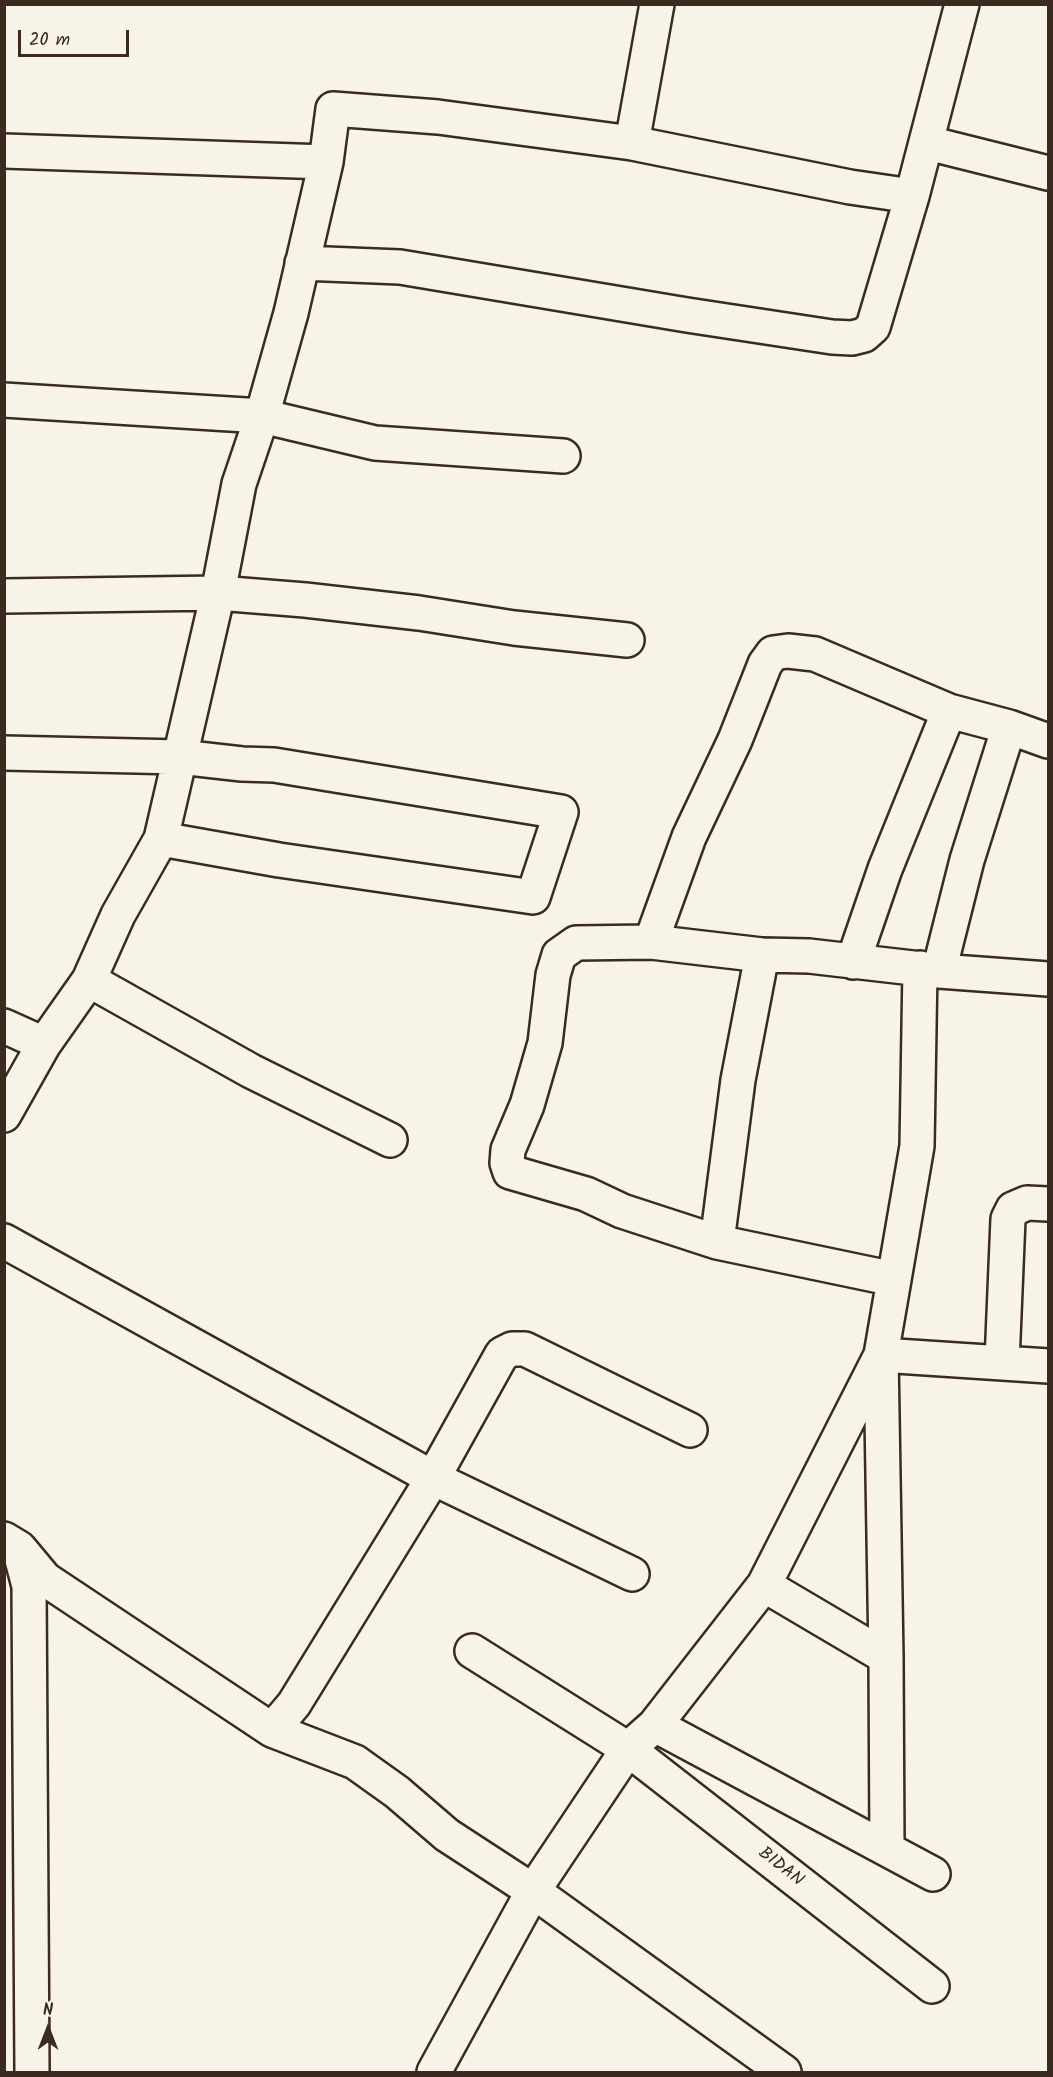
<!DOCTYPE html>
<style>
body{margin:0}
#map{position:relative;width:1053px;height:2077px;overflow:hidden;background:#f7f3e8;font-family:Kalam,sans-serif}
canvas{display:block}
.frame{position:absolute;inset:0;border:6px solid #3b2a1e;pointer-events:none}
.north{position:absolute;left:18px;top:1999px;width:60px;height:60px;-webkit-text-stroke:4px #f7f3e8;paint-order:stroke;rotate:0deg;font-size:16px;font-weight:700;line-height:24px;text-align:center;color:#3b2a1e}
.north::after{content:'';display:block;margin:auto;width:21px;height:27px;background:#3b2a1e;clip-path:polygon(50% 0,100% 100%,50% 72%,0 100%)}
.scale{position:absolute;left:18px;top:30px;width:111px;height:27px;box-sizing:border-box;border:3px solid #3b2a1e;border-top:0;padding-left:8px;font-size:18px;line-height:21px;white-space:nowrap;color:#3b2a1e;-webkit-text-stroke:4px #f7f3e8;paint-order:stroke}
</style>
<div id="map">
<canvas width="1053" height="2077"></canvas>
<div class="frame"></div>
<div class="north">N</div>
<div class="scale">20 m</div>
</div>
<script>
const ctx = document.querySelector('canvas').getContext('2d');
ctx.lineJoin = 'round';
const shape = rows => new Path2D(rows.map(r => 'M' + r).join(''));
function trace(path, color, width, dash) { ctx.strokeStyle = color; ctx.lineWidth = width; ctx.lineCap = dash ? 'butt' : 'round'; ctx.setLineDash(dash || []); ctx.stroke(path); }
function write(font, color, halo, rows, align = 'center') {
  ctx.font = font + ' Kalam,sans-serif'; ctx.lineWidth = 4.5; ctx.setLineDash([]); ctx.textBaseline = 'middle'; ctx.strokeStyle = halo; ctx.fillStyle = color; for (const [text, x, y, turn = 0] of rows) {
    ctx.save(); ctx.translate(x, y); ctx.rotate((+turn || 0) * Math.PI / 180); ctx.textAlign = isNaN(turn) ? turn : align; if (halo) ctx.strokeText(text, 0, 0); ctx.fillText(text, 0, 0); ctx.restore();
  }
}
const street = shape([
 [632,143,657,4],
 [928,143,1048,173],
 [4,151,326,162],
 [302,263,400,267,687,315,832,337,852,338,864,335,873,327,912,196,962,4],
 [4,400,262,416,375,443,563,456],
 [4,596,218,593,305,600,419,613,514,628,627,640],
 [4,753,180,757,242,764,274,765,561,812,533,897,279,860,161,839],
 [651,942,689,837,735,740,765,664,773,653,788,651,815,654,949,711,1009,727,1048,741],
 [853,962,885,869,949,711],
 [939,971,967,860,1009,727],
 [89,980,251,1071,390,1140],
 [4,1026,44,1044],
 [4,1115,44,1044,89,980,118,915,161,839,218,593,239,484,262,416,291,313,326,162,333,109,438,117,632,143,850,187,912,196],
 [4,1241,433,1478,632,1574],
 [717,1242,738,1080,762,955],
 [894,1279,717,1242,622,1211,586,1194,510,1172,507,1163,508,1150,527,1105,545,1043,553,975,559,955,576,943,651,942,762,955,809,956,939,971,1048,979],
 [1002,1362,1008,1219,1013,1209,1027,1203,1048,1204],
 [690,1430,525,1349,512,1349,502,1354,433,1478,294,1704,272,1730,355,1762,397,1792,447,1835,533,1891,784,2072],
 [4,1539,19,1548,29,1586,32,2072],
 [20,1549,45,1579,272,1730],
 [764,1585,886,1657],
 [472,1651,628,1749,932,1986],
 [655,1725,933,1874],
 [887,1849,886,1657,881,1355,917,1146,920,968],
 [434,2072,533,1891,628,1749,655,1725,764,1585,881,1355,1048,1366]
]);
const streetNames = [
 ["BIDAN",780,1868,38]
];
trace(street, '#3b2a1e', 38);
trace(street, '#f7f3e8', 33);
write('18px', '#3b2a1e', '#f7f3e8', streetNames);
</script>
